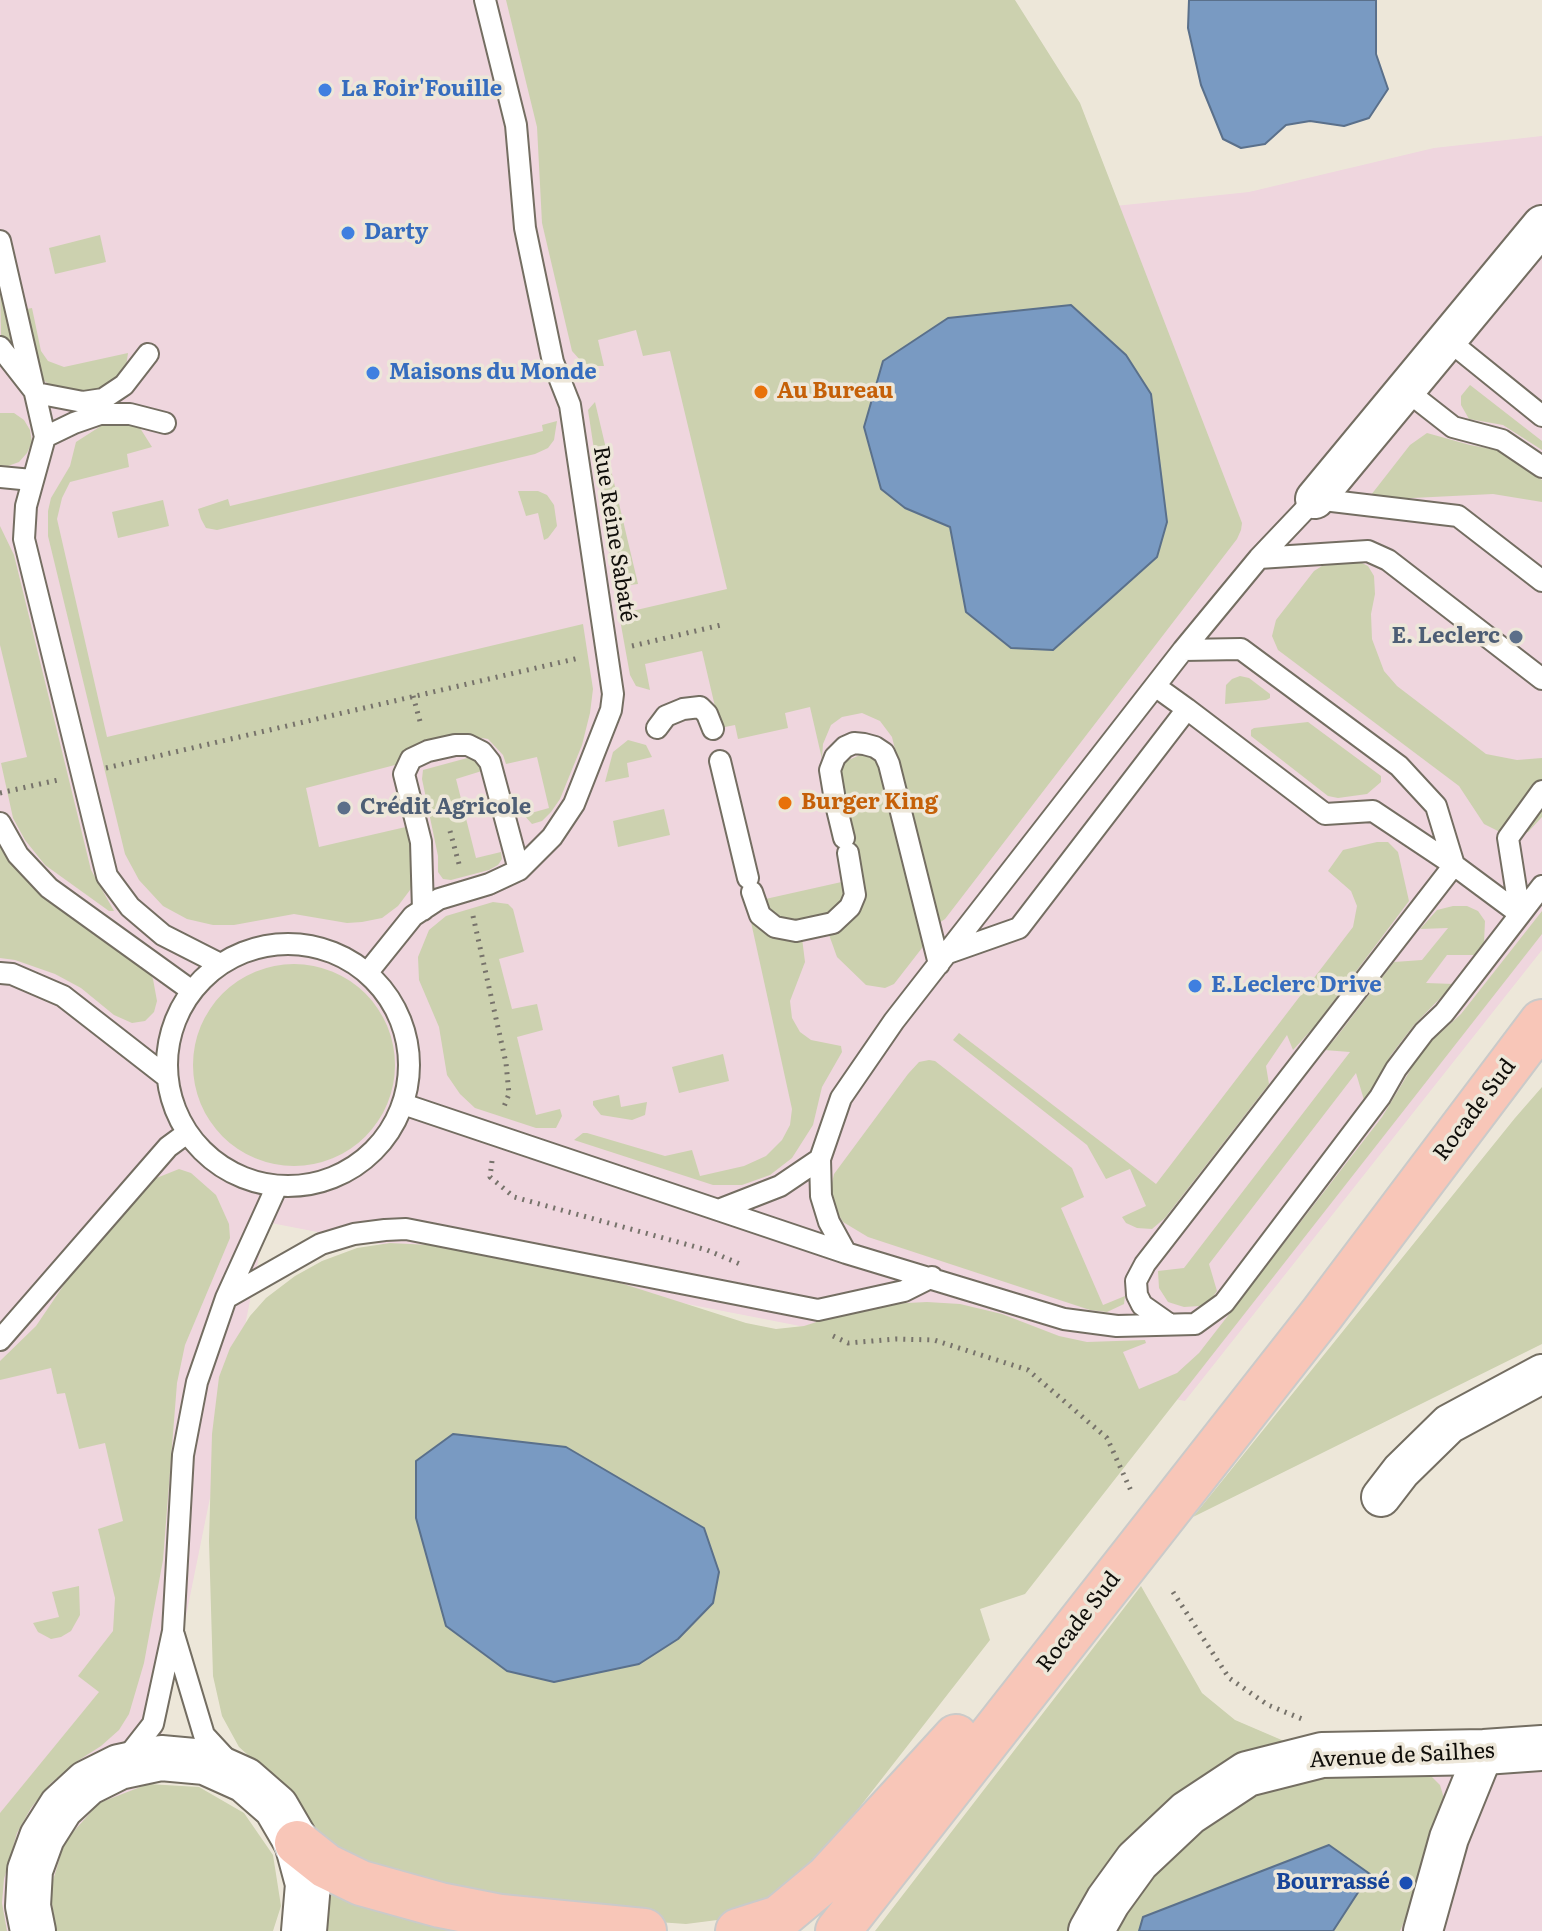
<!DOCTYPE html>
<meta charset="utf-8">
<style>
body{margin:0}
canvas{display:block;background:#ede7d9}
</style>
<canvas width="1542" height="1931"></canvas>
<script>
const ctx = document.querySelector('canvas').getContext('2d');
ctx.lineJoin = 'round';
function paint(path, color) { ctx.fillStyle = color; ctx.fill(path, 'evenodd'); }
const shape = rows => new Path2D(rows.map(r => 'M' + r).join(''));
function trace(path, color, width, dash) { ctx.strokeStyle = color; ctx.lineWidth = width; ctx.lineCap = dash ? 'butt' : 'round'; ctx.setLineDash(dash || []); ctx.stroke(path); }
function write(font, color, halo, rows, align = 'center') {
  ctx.font = font + ' Literata,serif'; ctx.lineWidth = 7; ctx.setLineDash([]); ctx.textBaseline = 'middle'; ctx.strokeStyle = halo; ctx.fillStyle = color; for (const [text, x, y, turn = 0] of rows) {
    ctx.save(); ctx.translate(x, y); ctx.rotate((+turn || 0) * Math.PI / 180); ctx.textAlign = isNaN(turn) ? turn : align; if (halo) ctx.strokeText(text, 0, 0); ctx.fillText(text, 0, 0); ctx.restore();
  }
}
const commercial = shape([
 [0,0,629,0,666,253,1249,192,1434,148,1542,136,1542,950,1185,1401,266,1222,122,1931,0,1931],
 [1542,1758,1542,1931,1400,1931,1449,1815,1428,1773]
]);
const green = shape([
 [506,0,1015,0,1080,103,1242,523,1241,530,1237,539,945,919,939,923,936,920,892,737,880,721,862,713,842,717,831,725,823,744,822,759,810,707,785,713,788,728,738,739,735,725,720,728,702,651,645,664,650,690,636,686,630,675,619,614,727,589,670,351,643,356,636,330,598,340,604,366,590,366,581,361,572,351,542,223,537,127],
 [100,235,106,262,55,274,49,248],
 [0,288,6,313,32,308,41,351,48,361,64,367,128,353,126,367,121,378,101,393,86,396,62,391,35,376,17,361,1,335],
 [1470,385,1542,441,1542,450,1503,425,1469,419,1461,405,1461,396],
 [595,402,638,584,622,586,613,575,588,410],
 [0,413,14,413,24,420,30,430,32,442,27,453,19,462,8,466,0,465],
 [119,420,140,428,152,447,127,454,129,467,70,482,62,498,57,519,107,737,583,624,593,689,590,713,582,745,560,799,551,812,542,821,532,824,524,815,549,808,537,757,506,764,503,755,488,739,469,736,397,774,395,765,306,788,319,847,410,826,416,869,410,890,398,906,382,918,362,922,347,923,294,914,234,925,213,925,187,919,163,906,139,880,125,854,48,536,48,511,51,498,70,466,76,442,104,424],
 [557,421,554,440,548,448,535,454,217,530,206,528,201,519,198,509,228,499,230,506,543,431,542,425],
 [1427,433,1470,445,1503,451,1542,480,1542,502,1493,494,1372,500,1371,495,1410,445],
 [518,491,538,491,547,495,554,505,557,526,548,538,544,540,538,513,526,516],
 [163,500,169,526,118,538,112,512],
 [0,526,14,555,91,870,114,911,109,911,45,865,25,840,13,818,1,763,27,757,0,645],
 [1358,561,1368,566,1374,576,1375,594,1371,614,1372,639,1384,671,1397,686,1486,754,1517,760,1542,758,1542,817,1528,832,1516,835,1500,832,1484,824,1459,786,1278,650,1272,636,1276,620,1314,571,1322,566],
 [1240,676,1249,678,1270,694,1270,698,1266,700,1225,704,1226,685,1232,679],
 [1308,722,1381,776,1381,782,1367,794,1338,798,1328,796,1251,736,1251,730,1254,728],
 [628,740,646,745,652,757,627,763,629,777,605,782,613,752],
 [860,755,876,759,882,768,924,942,922,948,894,984,885,988,866,985,837,957,828,932,862,902,864,888,839,772,844,762],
 [471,757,478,758,485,770,456,779,476,858,501,852,502,859,498,865,489,870,451,880,443,879,438,872,438,856,422,779,423,770],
 [664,809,670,835,618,847,613,821],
 [0,829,144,963,153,979,157,1001,154,1012,145,1021,132,1023,114,1015,81,988,55,974,15,960,0,958],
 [1377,842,1388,842,1398,852,1409,901,1315,1026,1293,1050,1287,1035,1266,1066,1269,1084,1165,1218,1152,1229,1137,1228,1126,1223,1122,1217,1146,1206,1130,1169,1106,1179,1087,1145,953,1040,959,1033,1156,1184,1353,927,1357,906,1351,891,1328,871,1343,850],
 [846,881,846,896,831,913,791,923,773,918,761,900],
 [493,902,508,904,513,909,524,952,499,959,512,1009,537,1004,543,1030,517,1037,536,1115,560,1109,562,1116,556,1128,536,1128,475,1108,460,1094,447,1075,439,1027,419,980,418,957,429,930,446,916],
 [1453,906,1467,906,1478,911,1485,921,1484,943,1477,955,1447,955,1426,983,1454,984,1414,1025,1391,1055,1376,1085,1364,1100,1356,1073,1209,1264,1217,1291,1210,1301,1200,1306,1184,1307,1168,1302,1159,1288,1158,1271,1184,1268,1350,1052,1324,1050,1335,1039,1394,962,1422,960,1448,928,1420,929,1437,910],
 [1542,911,1542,934,1025,1594,980,1609,990,1640,802,1881,733,1918,686,1924,546,1914,331,1854,267,1772,239,1747,222,1716,213,1676,209,1541,212,1434,219,1377,230,1348,250,1316,266,1298,295,1276,322,1261,357,1248,390,1243,430,1245,501,1255,589,1273,746,1323,776,1329,804,1326,860,1308,887,1304,927,1302,960,1304,1002,1314,1059,1336,1087,1342,1145,1340,1146,1343,1123,1352,1139,1389,1177,1373,1199,1353,1382,1117,1423,1049,1461,1014],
 [749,913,775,936,785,940,802,938,805,962,790,1001,792,1018,800,1032,811,1040,841,1046,842,1052,822,1087,813,1125,792,1158,770,1175,742,1185,713,1185,574,1140,583,1133,587,1133,665,1156,692,1150,700,1176,744,1166,766,1156,782,1140,790,1125,792,1109],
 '193 1065a101 101 0 1 1 202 0a101 101 0 1 1-202 0Z',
 [723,1054,729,1081,679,1093,672,1067],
 [929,1060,935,1061,1072,1168,1084,1197,1061,1208,1103,1305,1125,1296,1124,1304,1107,1312,1090,1310,868,1237,843,1222,834,1207,830,1192,834,1174,908,1074,919,1062],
 [1542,1087,1542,1344,1193,1517,1515,1118],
 [619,1095,621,1107,647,1102,645,1115,632,1120,601,1115,593,1105,593,1101],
 [179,1169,191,1173,216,1195,229,1224,230,1238,185,1345,177,1383,163,1560,144,1663,129,1714,119,1730,101,1746,76,1762,50,1784,31,1808,17,1833,4,1879,2,1903,7,1931,0,1931,0,1813,99,1692,78,1676,113,1631,115,1598,98,1529,123,1521,105,1443,79,1449,65,1393,57,1394,51,1368,0,1380,0,1361,36,1326,95,1239,136,1194,154,1179],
 [79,1586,80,1615,71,1631,61,1637,51,1639,38,1632,33,1623,59,1617,52,1592],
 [1141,1586,1202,1693,1235,1720,1291,1744,1075,1931,875,1931],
 [1428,1773,1440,1785,1449,1815,1400,1931,1113,1931,1138,1891,1186,1838,1265,1788,1299,1778],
 [148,1784,199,1787,244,1813,273,1855,281,1906,273,1931,56,1931,50,1890,65,1841,99,1803],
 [330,1888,519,1931,326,1931]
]);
const water = shape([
 [1189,0,1376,0,1376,54,1388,89,1369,118,1344,126,1310,121,1286,125,1265,144,1241,148,1223,139,1201,85,1188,28,1189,0],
 [1071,305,1126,355,1151,394,1167,522,1157,557,1053,650,1011,648,966,612,950,527,905,508,881,489,864,427,883,361,948,318,1071,305],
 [453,1434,566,1447,704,1528,719,1572,713,1603,678,1639,639,1664,554,1682,507,1671,446,1626,416,1518,416,1461,453,1434],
 [1329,1845,1370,1874,1333,1931,1139,1931,1143,1917,1329,1845]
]);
const path = shape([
 [632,646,721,625],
 [413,696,421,725],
 [106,768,579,658],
 [0,793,58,780],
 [450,831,459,864],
 [473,916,506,1063,509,1094,503,1109],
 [492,1161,490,1177,514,1197,707,1250,740,1264],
 [833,1336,848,1343,896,1339,934,1340,1028,1370,1107,1438,1132,1493],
 [1173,1592,1229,1678,1268,1705,1302,1719]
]);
const service = shape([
 [0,241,45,437,26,506,24,539,107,876,130,907,163,935,220,964],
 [1448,340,1542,416],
 [0,347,36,393,83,402,103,399,124,385,148,354],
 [1407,391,1453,427,1502,440,1542,467],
 [45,437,74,423,100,414,130,414,165,423],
 [0,477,32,480],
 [1259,558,1368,551,1388,560,1542,679],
 [1183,650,1241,649,1399,766,1436,806,1454,865],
 [1155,686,1187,709],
 [657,728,666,716,683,709,700,707,707,714,713,729],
 [720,761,748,878],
 [834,794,830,770,835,757,845,747,854,743,864,744,875,747,884,753,889,764,939,964],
 [837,809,844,838],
 [0,823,18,855,49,888,192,991],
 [752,892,760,915,775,927,796,931,833,923,850,907,855,895,848,853],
 [423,910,421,842,404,774,411,759,428,751,455,745,468,745,482,752,490,762,519,870],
 [1520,914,1508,838,1542,791],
 '167 1065a121 121 0 1 1 242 0a121 121 0 1 1-242 0Z',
 [948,953,1019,928,1187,709,1325,814,1373,811,1454,865,1520,914],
 [368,972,413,916,439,899,489,884,519,870,552,837,574,804,611,710,613,694,570,405,553,362,525,228,516,125,485,0],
 [0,973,12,974,63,996,167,1077],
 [403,1104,846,1253,1064,1319,1117,1326,1195,1324,1224,1303,1380,1097,1396,1069,1424,1032,1444,1013,1542,886],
 [721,1209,780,1186,820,1159],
 [846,1253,829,1222,821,1196,820,1159,841,1098,894,1021,1183,650,1259,558,1315,499,1458,516,1542,581],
 [226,1298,321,1244,354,1234,385,1230,406,1229,818,1310,904,1291,932,1277],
 [1169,1324,1142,1305,1137,1295,1136,1281,1145,1264,1454,865],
 [0,1340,168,1147,187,1133],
 [174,1635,204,1735,228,1761],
 [124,1761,153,1724,173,1631,183,1455,197,1382,226,1298,277,1186]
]);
const minor = shape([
 [1315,499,1542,225],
 [1381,1497,1401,1471,1449,1424,1542,1374],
 [1423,1931,1449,1838,1484,1752]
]);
const tertiary = shape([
 [33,1931,28,1906,30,1870,42,1837,61,1807,87,1783,119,1767,161,1758,205,1762,245,1780,276,1807,297,1843,308,1884,304,1931],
 [1091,1931,1108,1901,1137,1861,1188,1813,1247,1774,1322,1755,1484,1752,1542,1748]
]);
const primary = shape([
 [297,1843,326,1866,361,1883,440,1905,501,1917,644,1931],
 [738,1931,779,1918,827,1878,956,1737],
 [838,1931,1322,1314,1542,1022]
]);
const markers = [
 [325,90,8,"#3f7fe0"],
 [348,233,8,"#3f7fe0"],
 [373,373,8,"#3f7fe0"],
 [761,392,8,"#e8710a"],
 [1516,637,8,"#5c6f8a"],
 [785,803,8,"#e8710a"],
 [344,808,8,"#5c6f8a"],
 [1195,986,8,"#3f7fe0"],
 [1406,1883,8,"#1a4fb4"]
];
const shopNames = [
 ["La Foir'Fouille",341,90],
 ["Darty",364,233],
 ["Maisons du Monde",389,373],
 ["E.Leclerc Drive",1211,986]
];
const foodNames = [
 ["Au Bureau",777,392],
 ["Burger King",801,803]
];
const streetNames = [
 ["Rue Reine Sabaté",614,534,81],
 ["Rocade Sud",1475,1110,-53],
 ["Rocade Sud",1079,1622,-52],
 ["Avenue de Sailhes",1402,1756,-3]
];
const serviceNames = [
 ["E. Leclerc",1500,637],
 ["Crédit Agricole",360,808,"left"]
];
const transitNames = [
 ["Bourrassé",1390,1883]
];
paint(commercial, '#efd6de');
paint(green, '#ccd1af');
paint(water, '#799ac2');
trace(water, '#5a708b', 2);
trace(service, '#746e62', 24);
trace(minor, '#746e62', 42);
trace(tertiary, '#746e62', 48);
trace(primary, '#cacac9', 48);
trace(path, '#77736b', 5, [2, 6]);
trace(service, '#fff', 20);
trace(minor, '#fff', 38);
trace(tertiary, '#fff', 44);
trace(primary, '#f8c6b8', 44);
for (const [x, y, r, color] of markers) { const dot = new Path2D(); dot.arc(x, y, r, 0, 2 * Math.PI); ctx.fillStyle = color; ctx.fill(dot); trace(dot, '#ede7d9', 3); }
write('bold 22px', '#366cbe', '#ede7d9', shopNames, 'left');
write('bold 22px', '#c56008', '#ede7d9', foodNames, 'left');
write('22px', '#100e0a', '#ede7d9', streetNames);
write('bold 22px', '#4e5e75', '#ede7d9', serviceNames, 'right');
write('bold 22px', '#164399', '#ede7d9', transitNames, 'right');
</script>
